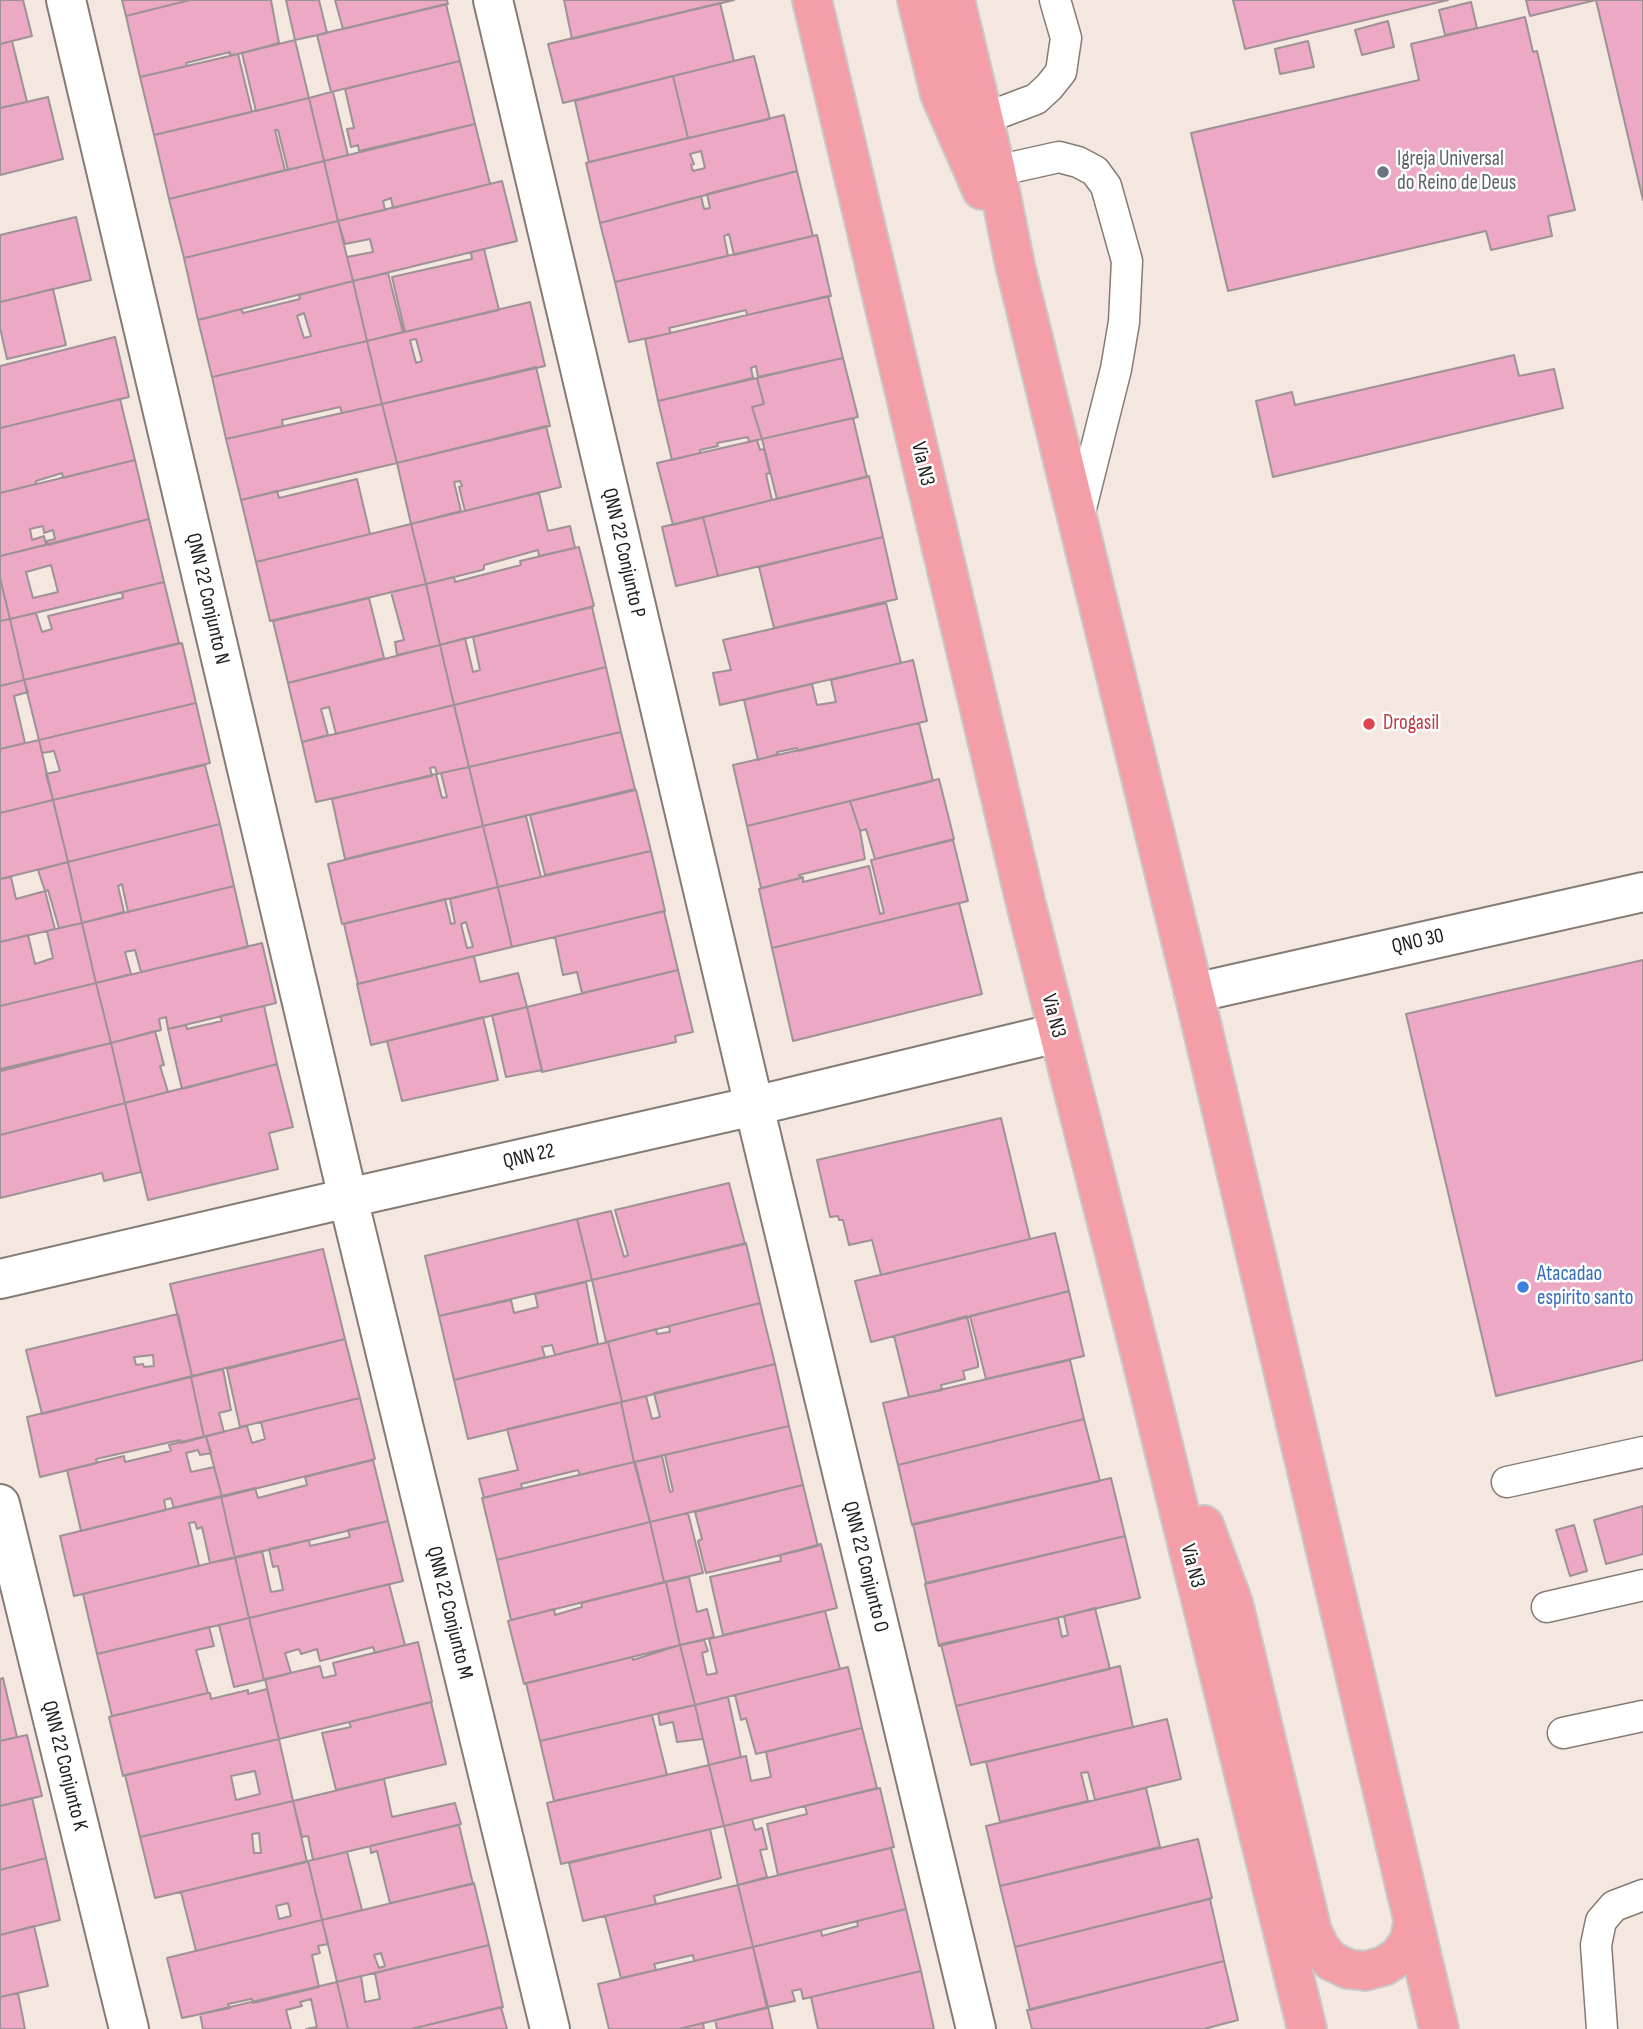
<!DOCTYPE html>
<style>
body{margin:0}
canvas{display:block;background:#f3e7e0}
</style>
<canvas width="1643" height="2029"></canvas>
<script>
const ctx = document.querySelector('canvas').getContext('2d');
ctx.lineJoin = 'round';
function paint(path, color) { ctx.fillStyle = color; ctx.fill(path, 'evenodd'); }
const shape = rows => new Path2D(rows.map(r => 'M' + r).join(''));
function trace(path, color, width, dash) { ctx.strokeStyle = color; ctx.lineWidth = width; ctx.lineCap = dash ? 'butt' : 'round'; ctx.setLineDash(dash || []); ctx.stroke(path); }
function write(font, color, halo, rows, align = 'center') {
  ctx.font = font + ' "Sofia Sans Condensed",sans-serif'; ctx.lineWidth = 5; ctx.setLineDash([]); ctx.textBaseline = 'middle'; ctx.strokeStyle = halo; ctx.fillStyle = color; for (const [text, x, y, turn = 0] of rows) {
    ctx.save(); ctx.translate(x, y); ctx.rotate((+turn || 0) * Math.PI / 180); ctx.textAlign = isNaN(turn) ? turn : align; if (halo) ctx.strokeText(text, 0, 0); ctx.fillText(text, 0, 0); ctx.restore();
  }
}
const building = shape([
 [0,0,23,0,32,36,0,44,0,0],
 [122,0,190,0,126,16,122,0],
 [190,0,271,0,279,43,238,54,230,55,230,52,186,63,187,66,140,77,126,16,190,0],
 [286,0,319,0,327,33,295,40,286,0],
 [335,0,447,0,448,4,343,29,335,0],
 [564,0,734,0,572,39,564,0],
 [1233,0,1448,0,1245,49,1233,0],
 [1526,0,1596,0,1530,16,1526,0],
 [1596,0,1643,0,1643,200,1596,0],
 [1471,2,1477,28,1445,35,1439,10,1471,2],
 [720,3,734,61,563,103,548,44,720,3],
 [446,4,460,61,331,92,317,35,446,4],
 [1525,17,1533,52,1537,51,1575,210,1548,216,1552,236,1491,250,1486,231,1228,291,1191,133,1419,80,1411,44,1525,17],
 [1388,21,1394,47,1362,55,1355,30,1388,21],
 [295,40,309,98,256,111,242,53,295,40],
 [12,41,27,102,0,108,0,44,12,41],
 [1308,41,1314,67,1280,74,1275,49,1308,41],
 [238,54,252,112,154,135,140,77,238,54],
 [754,56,770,119,688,138,673,76,754,56],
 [460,61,475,124,359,151,358,145,351,147,347,129,354,128,345,89,460,61],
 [673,76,688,138,589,162,575,101,673,76],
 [331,92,333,92,348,155,324,161,309,98,331,92],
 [48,97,63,159,0,175,0,108,48,97],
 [309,98,324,161,288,170,278,130,275,130,285,170,169,199,154,135,309,98],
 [784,115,797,171,600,223,586,163,784,115],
 [701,151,705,168,693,171,691,165,694,164,690,154,701,151],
 [475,124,490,184,393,208,391,198,383,201,385,210,338,221,324,161,475,124],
 [324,161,338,221,184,258,169,199,324,161],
 [797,171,813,236,734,255,729,234,724,236,728,256,615,282,600,223,701,196,704,209,710,208,707,194,797,171],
 [502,181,517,241,353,281,347,257,373,252,370,239,345,244,338,221,502,181],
 [76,217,91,280,0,302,0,235,76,217],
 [338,221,353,281,198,320,184,258,338,221],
 [817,235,831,296,747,315,746,310,669,328,671,333,629,342,615,282,817,235],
 [484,249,499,310,405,332,392,277,472,259,471,252,484,249],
 [388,273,403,332,367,341,353,281,388,273],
 [353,281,367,341,212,377,198,320,241,309,243,313,300,299,299,295,353,281],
 [304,313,311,336,304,338,297,316,304,313],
 [53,289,66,345,7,359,0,328,0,302,53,289],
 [828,296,843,358,758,377,756,366,751,368,753,378,658,401,645,339,828,296],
 [530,302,545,366,382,404,367,341,530,302],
 [416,339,422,361,416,363,410,340,416,339],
 [115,337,129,397,0,428,0,366,115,337],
 [367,341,382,404,342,413,340,407,282,420,283,426,226,439,212,377,367,341],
 [1514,355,1519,376,1554,369,1563,408,1273,477,1256,401,1292,392,1295,405,1514,355],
 [843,358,858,417,762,439,752,407,764,404,757,378,843,358],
 [536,367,550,426,397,463,382,404,536,367],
 [757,378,764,404,752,407,762,439,749,442,748,437,717,443,718,446,700,450,700,453,672,460,658,401,757,378],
 [120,399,135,460,63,478,62,473,36,481,36,484,0,493,0,428,120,399],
 [382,404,397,463,241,500,226,439,382,404],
 [853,418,867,477,777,499,762,439,853,418],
 [546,426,561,487,465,511,459,487,462,486,460,481,454,482,461,511,411,524,397,463,546,426],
 [757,440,760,450,764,449,770,473,766,474,772,500,673,525,657,463,757,440],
 [135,460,149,519,48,545,47,541,55,539,53,530,44,533,43,526,30,529,32,540,44,536,46,545,0,556,0,493,135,460],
 [869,476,883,537,718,576,703,517,869,476],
 [357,479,370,534,256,562,241,500,277,491,279,498,357,479],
 [539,493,548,531,570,526,575,548,539,556,538,550,484,565,484,569,482,570,426,584,411,524,539,493],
 [703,517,718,576,676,586,662,527,703,517],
 [149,519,164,582,10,619,0,578,0,556,149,519],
 [51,565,58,592,33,598,26,572,51,565],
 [411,524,426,584,270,621,256,562,411,524],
 [883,537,897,599,774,628,759,567,883,537],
 [579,547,594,606,440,645,426,584,454,577,455,582,521,565,520,561,579,547],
 [0,578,10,619,0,621,0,578],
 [164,582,179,643,24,680,10,619,36,613,42,632,52,629,48,616,123,598,122,592,164,582],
 [426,584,440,645,397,655,395,642,404,640,391,592,426,584],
 [369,598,384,658,288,683,273,621,369,598],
 [886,603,901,663,720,705,713,673,731,670,723,640,886,603],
 [592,607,606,667,454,705,440,645,465,638,473,672,480,670,473,637,592,607],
 [10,619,24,680,0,686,0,621,10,619],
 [182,643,196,703,39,740,24,680,182,643],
 [440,645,454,705,336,734,329,707,321,709,328,735,302,742,288,683,440,645],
 [913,660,927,721,798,751,797,748,777,752,778,754,758,760,744,700,812,684,817,705,836,702,831,680,913,660],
 [606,667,621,732,469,767,454,705,606,667],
 [24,680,28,692,14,696,25,743,0,749,0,686,24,680],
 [196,703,210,763,53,800,46,774,60,771,54,751,42,753,39,740,196,703],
 [454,705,469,767,437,774,435,767,430,768,432,776,316,802,302,742,454,705],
 [919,723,933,781,747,826,733,765,919,723],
 [621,732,635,789,483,826,469,767,621,732],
 [39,740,53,800,0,813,0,749,39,740],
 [205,765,220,824,68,862,53,800,205,765],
 [469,767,483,826,345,859,332,799,436,774,442,798,447,797,441,773,469,767],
 [939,779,954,839,875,859,866,829,860,831,850,801,939,779],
 [636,790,651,851,545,875,530,815,636,790],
 [53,800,68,862,0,879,0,813,53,800],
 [850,801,860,831,865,859,799,875,801,878,761,888,747,826,850,801],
 [526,816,541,877,498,887,483,826,526,816],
 [220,824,234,886,128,912,122,884,118,886,124,912,82,923,68,862,220,824],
 [483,826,498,887,342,924,328,864,483,826],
 [953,840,968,901,772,948,759,889,803,877,803,882,869,866,880,914,884,913,871,860,953,840],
 [651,851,665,911,512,947,498,887,651,851],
 [68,862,82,923,59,928,48,890,45,891,38,870,68,862],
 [11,877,16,899,45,891,55,929,0,942,0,879,11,877],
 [234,886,248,947,141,972,135,950,125,952,131,974,96,983,82,923,234,886],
 [498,887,512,947,358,984,344,924,445,899,451,924,455,923,450,899,498,887],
 [466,922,473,947,467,948,461,924,466,922],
 [959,903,982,994,793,1041,772,948,959,903],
 [664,911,678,970,582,993,577,972,563,975,555,937,664,911],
 [82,923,96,983,0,1006,0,942,28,935,35,964,53,958,47,931,82,923],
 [262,943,276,1003,168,1029,166,1017,159,1019,161,1030,111,1043,96,983,262,943],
 [474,956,480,982,518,973,527,1007,371,1045,357,984,474,956],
 [1643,960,1643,1360,1496,1396,1406,1014,1643,960],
 [678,970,693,1032,675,1036,676,1042,542,1072,527,1007,678,970],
 [96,983,111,1043,0,1069,0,1006,96,983],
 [264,1006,277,1064,182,1089,168,1029,186,1025,187,1029,222,1021,220,1016,264,1006],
 [527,1007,542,1070,506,1077,492,1015,527,1007],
 [483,1017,498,1080,402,1101,387,1041,483,1017],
 [155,1031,164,1065,160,1066,168,1092,125,1103,111,1043,155,1031],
 [111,1043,125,1103,0,1135,0,1069,1,1071,111,1043],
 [277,1064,293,1127,269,1133,278,1169,148,1200,125,1103,277,1064],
 [125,1103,141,1172,104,1181,102,1173,0,1198,0,1135,125,1103],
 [1001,1118,1030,1239,881,1275,872,1240,849,1245,843,1220,839,1220,838,1216,830,1217,817,1160,1001,1118],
 [729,1183,745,1244,592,1280,577,1219,611,1211,624,1257,628,1255,615,1210,729,1183],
 [577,1219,592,1280,439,1316,425,1256,577,1219],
 [1055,1233,1069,1291,871,1342,855,1281,1055,1233],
 [746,1243,760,1303,606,1342,592,1280,746,1243],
 [323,1249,345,1339,192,1376,170,1284,323,1249],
 [586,1282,598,1344,555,1355,552,1345,542,1347,545,1357,454,1380,439,1316,511,1300,514,1313,538,1307,535,1294,586,1282],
 [1069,1291,1084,1356,986,1379,970,1316,1069,1291],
 [760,1303,775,1364,622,1402,608,1342,656,1329,657,1334,670,1332,669,1326,760,1303],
 [178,1314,192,1376,42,1414,26,1350,178,1314],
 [153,1355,154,1366,144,1367,143,1364,136,1365,134,1357,153,1355],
 [967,1316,978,1363,978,1367,963,1371,965,1379,941,1385,942,1390,909,1397,894,1336,967,1316],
 [345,1339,360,1398,240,1427,227,1369,345,1339],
 [608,1342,622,1402,468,1439,454,1380,608,1342],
 [1070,1360,1084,1419,898,1465,883,1403,1070,1360],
 [775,1364,789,1426,634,1462,621,1402,646,1396,652,1419,660,1417,654,1393,775,1364],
 [223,1369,231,1410,219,1413,224,1432,204,1437,191,1377,223,1369],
 [191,1377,204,1437,181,1443,180,1440,96,1459,97,1463,40,1477,27,1417,191,1377],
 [360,1398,375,1459,222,1497,206,1436,247,1426,252,1443,265,1439,261,1422,360,1398],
 [621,1402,634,1462,580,1475,578,1470,521,1484,522,1488,484,1498,479,1479,518,1470,507,1429,621,1402],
 [1084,1419,1100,1481,912,1525,898,1465,1084,1419],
 [789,1426,803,1485,650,1522,635,1462,662,1456,670,1492,673,1491,665,1455,789,1426],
 [206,1436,211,1453,200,1455,198,1450,186,1453,191,1472,214,1467,222,1497,174,1508,171,1498,164,1500,166,1510,81,1531,67,1470,124,1456,125,1462,171,1451,169,1445,206,1436],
 [373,1460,388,1521,235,1558,221,1496,255,1488,258,1498,307,1485,305,1477,373,1460],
 [634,1462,650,1522,497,1560,482,1498,634,1462],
 [1111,1478,1125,1536,926,1583,913,1524,1111,1478],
 [803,1485,818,1546,706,1573,698,1541,702,1539,695,1512,803,1485],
 [221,1496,235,1558,210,1563,202,1527,197,1529,195,1522,189,1523,199,1566,74,1596,60,1536,221,1496],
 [1643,1506,1643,1554,1606,1564,1594,1520,1643,1506],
 [688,1513,703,1573,664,1582,650,1522,688,1513],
 [388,1521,403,1581,249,1618,235,1557,262,1551,271,1592,283,1590,278,1566,273,1567,269,1549,309,1540,310,1546,350,1537,348,1530,388,1521],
 [650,1522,664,1582,511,1620,497,1560,650,1522],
 [1574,1525,1587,1571,1570,1576,1556,1530,1574,1525],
 [1125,1536,1140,1598,939,1646,925,1584,1125,1536],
 [821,1544,837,1608,723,1635,710,1577,781,1561,780,1555,821,1544],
 [235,1557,249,1618,97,1654,83,1594,235,1557],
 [689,1577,697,1612,707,1609,714,1637,680,1645,666,1582,689,1577],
 [666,1582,680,1645,524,1684,508,1621,554,1609,555,1615,582,1607,581,1603,666,1582],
 [389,1584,405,1645,375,1653,373,1647,320,1661,317,1649,301,1654,299,1649,285,1653,291,1673,264,1680,249,1618,389,1584],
 [1095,1608,1110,1669,956,1706,941,1644,1058,1618,1062,1637,1068,1635,1064,1616,1095,1608],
 [825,1611,840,1669,695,1705,680,1645,704,1640,708,1651,702,1653,707,1675,717,1673,709,1639,825,1611],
 [249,1618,264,1680,234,1687,219,1625,249,1618],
 [209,1627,214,1646,196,1650,208,1693,112,1716,97,1654,209,1627],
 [418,1642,432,1702,279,1739,265,1679,320,1666,323,1678,336,1675,333,1663,418,1642],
 [680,1645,695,1705,540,1741,526,1683,632,1657,633,1660,680,1645],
 [1120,1666,1133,1727,971,1765,956,1706,1120,1666],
 [848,1667,862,1728,756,1754,746,1718,741,1720,735,1695,848,1667],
 [3,1678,17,1737,0,1741,0,1679,3,1678],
 [267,1689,279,1739,123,1776,109,1717,208,1693,210,1693,211,1699,248,1690,248,1694,267,1689],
 [728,1697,741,1757,709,1765,695,1705,728,1697],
 [431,1702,446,1764,336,1790,322,1733,351,1727,349,1722,431,1702],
 [695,1705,703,1739,677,1742,673,1722,660,1725,658,1713,695,1705],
 [652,1715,667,1775,554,1801,540,1741,652,1715],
 [1167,1719,1181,1779,1095,1800,1088,1772,1081,1773,1088,1801,1000,1822,986,1762,1167,1719],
 [862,1728,877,1788,724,1826,709,1765,746,1756,751,1781,771,1777,766,1752,862,1728],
 [27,1735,42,1796,0,1806,0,1741,27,1735],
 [279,1739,293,1801,140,1837,125,1775,279,1739],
 [255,1771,260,1794,236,1800,231,1776,255,1771],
 [709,1765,724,1826,561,1864,547,1803,709,1765],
 [384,1779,392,1817,455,1803,461,1824,313,1860,308,1836,302,1837,293,1801,384,1779],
 [880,1788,894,1847,778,1875,767,1824,807,1814,805,1806,880,1788],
 [1146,1788,1160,1847,1000,1886,986,1826,1146,1788],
 [32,1798,46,1858,0,1870,0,1806,32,1798],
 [293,1801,307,1862,155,1898,140,1837,293,1801],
 [259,1833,261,1853,254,1853,252,1834,259,1833],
 [752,1819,755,1830,762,1828,767,1849,760,1850,767,1877,738,1885,724,1826,752,1819],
 [459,1825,473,1884,390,1903,377,1851,371,1853,370,1846,459,1825],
 [710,1829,721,1878,654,1896,656,1904,583,1921,569,1863,710,1829],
 [1198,1839,1212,1898,1015,1947,1000,1886,1198,1839],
 [891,1848,906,1909,753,1947,738,1885,891,1848],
 [347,1852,362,1910,322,1920,308,1861,347,1852],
 [46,1858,60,1920,0,1935,0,1870,46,1858],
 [308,1861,322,1920,196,1951,181,1892,308,1861],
 [288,1903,291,1916,279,1919,276,1906,288,1903],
 [474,1883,489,1945,337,1982,322,1920,474,1883],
 [381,1953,385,1966,379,1968,374,1955,381,1953],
 [738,1885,753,1947,694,1961,693,1955,654,1964,656,1970,621,1978,605,1916,738,1885],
 [1210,1899,1224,1961,1030,2010,1015,1947,1210,1899],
 [906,1909,921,1971,803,1999,801,1989,792,1991,795,2001,768,2007,753,1947,821,1930,822,1936,858,1926,857,1921,906,1909],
 [322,1920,328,1944,318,1946,320,1953,312,1955,319,1987,253,2003,252,1999,251,1999,228,2004,230,2008,182,2018,167,1958,322,1920],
 [34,1926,48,1986,0,1997,0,1935,34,1926],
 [489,1945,503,2007,411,2029,348,2029,337,1982,361,1976,365,2002,380,1999,375,1973,489,1945],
 [753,1947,767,2008,679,2029,609,2029,598,1984,753,1947],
 [1224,1961,1238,2020,1204,2029,1032,2029,1027,2010,1224,1961],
 [921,1971,934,2029,818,2029,811,1997,921,1971],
 [337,1982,348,2029,306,2029,317,2027,311,1999,300,2002,302,2006,286,2010,291,2029,203,2029,200,2014,337,1982],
 [18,1993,25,2029,0,2029,0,1997,18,1993],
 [501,2007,507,2029,411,2029,501,2007],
 [768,2007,773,2029,717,2029,715,2020,768,2007],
 [703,2023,704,2029,679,2029,703,2023]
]);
const service = shape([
 [983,119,1036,99,1049,87,1061,72,1066,38,1055,0],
 [996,171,1059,157,1078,162,1095,171,1106,186,1127,261,1124,322,1116,369,1078,520],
 [1507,1482,1643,1452],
 [1547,1607,1643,1585],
 [1563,1733,1643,1716],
 [1602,2029,1596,1945,1601,1921,1614,1906,1643,1895]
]);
const minor = shape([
 [66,0,348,1198,550,2029],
 [493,0,754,1106,976,2029],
 [1194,993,1643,892],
 [0,1279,348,1198,754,1106,1057,1033],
 [0,1504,129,2029]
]);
const primary = shape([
 [812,0,1026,904,1141,1356,1307,2029],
 [917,0,940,94,982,190],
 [955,0,996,171,1015,265,1194,993,1439,2029],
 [1204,1525,1233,1603,1312,1931,1320,1948,1331,1961,1348,1969,1365,1971,1384,1966,1399,1956,1410,1940,1413,1922]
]);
const markers = [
 [1383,172,7,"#6b7280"],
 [1369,724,7,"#e0444e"],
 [1523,1287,7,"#3f7fe0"]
];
const worshipNames = [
 ["Igreja Universal",1397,160],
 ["do Reino de Deus",1397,184]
];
const streetNames = [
 ["Via N3",922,464,77],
 ["QNN 22 Conjunto P",623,553,77],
 ["QNN 22 Conjunto N",207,599,77],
 ["QNO 30",1418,942,-13],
 ["Via N3",1053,1016,76],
 ["QNN 22",529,1157,-13],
 ["Via N3",1192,1566,76],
 ["QNN 22 Conjunto O",865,1567,76],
 ["QNN 22 Conjunto M",449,1613,76],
 ["QNN 22 Conjunto K",64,1766,76]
];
const healthNames = [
 ["Drogasil",1383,724]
];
const shopNames = [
 ["Atacadao",1537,1275],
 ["espirito santo",1537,1299]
];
paint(building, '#eca8c4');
trace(building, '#9e9296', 2);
trace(service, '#857b74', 33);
trace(minor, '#857b74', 42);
trace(primary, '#cac9c9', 42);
trace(service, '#fff', 30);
trace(minor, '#fff', 38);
trace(primary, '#f49ea7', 38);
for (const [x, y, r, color] of markers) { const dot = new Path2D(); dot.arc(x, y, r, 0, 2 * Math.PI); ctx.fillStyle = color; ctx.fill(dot); trace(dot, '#fff', 2.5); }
write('21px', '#5b616d', '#fff', worshipNames, 'left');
write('21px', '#24201d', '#fff', streetNames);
write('21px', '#be3a42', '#fff', healthNames, 'left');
write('21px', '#366cbe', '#fff', shopNames, 'left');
</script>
